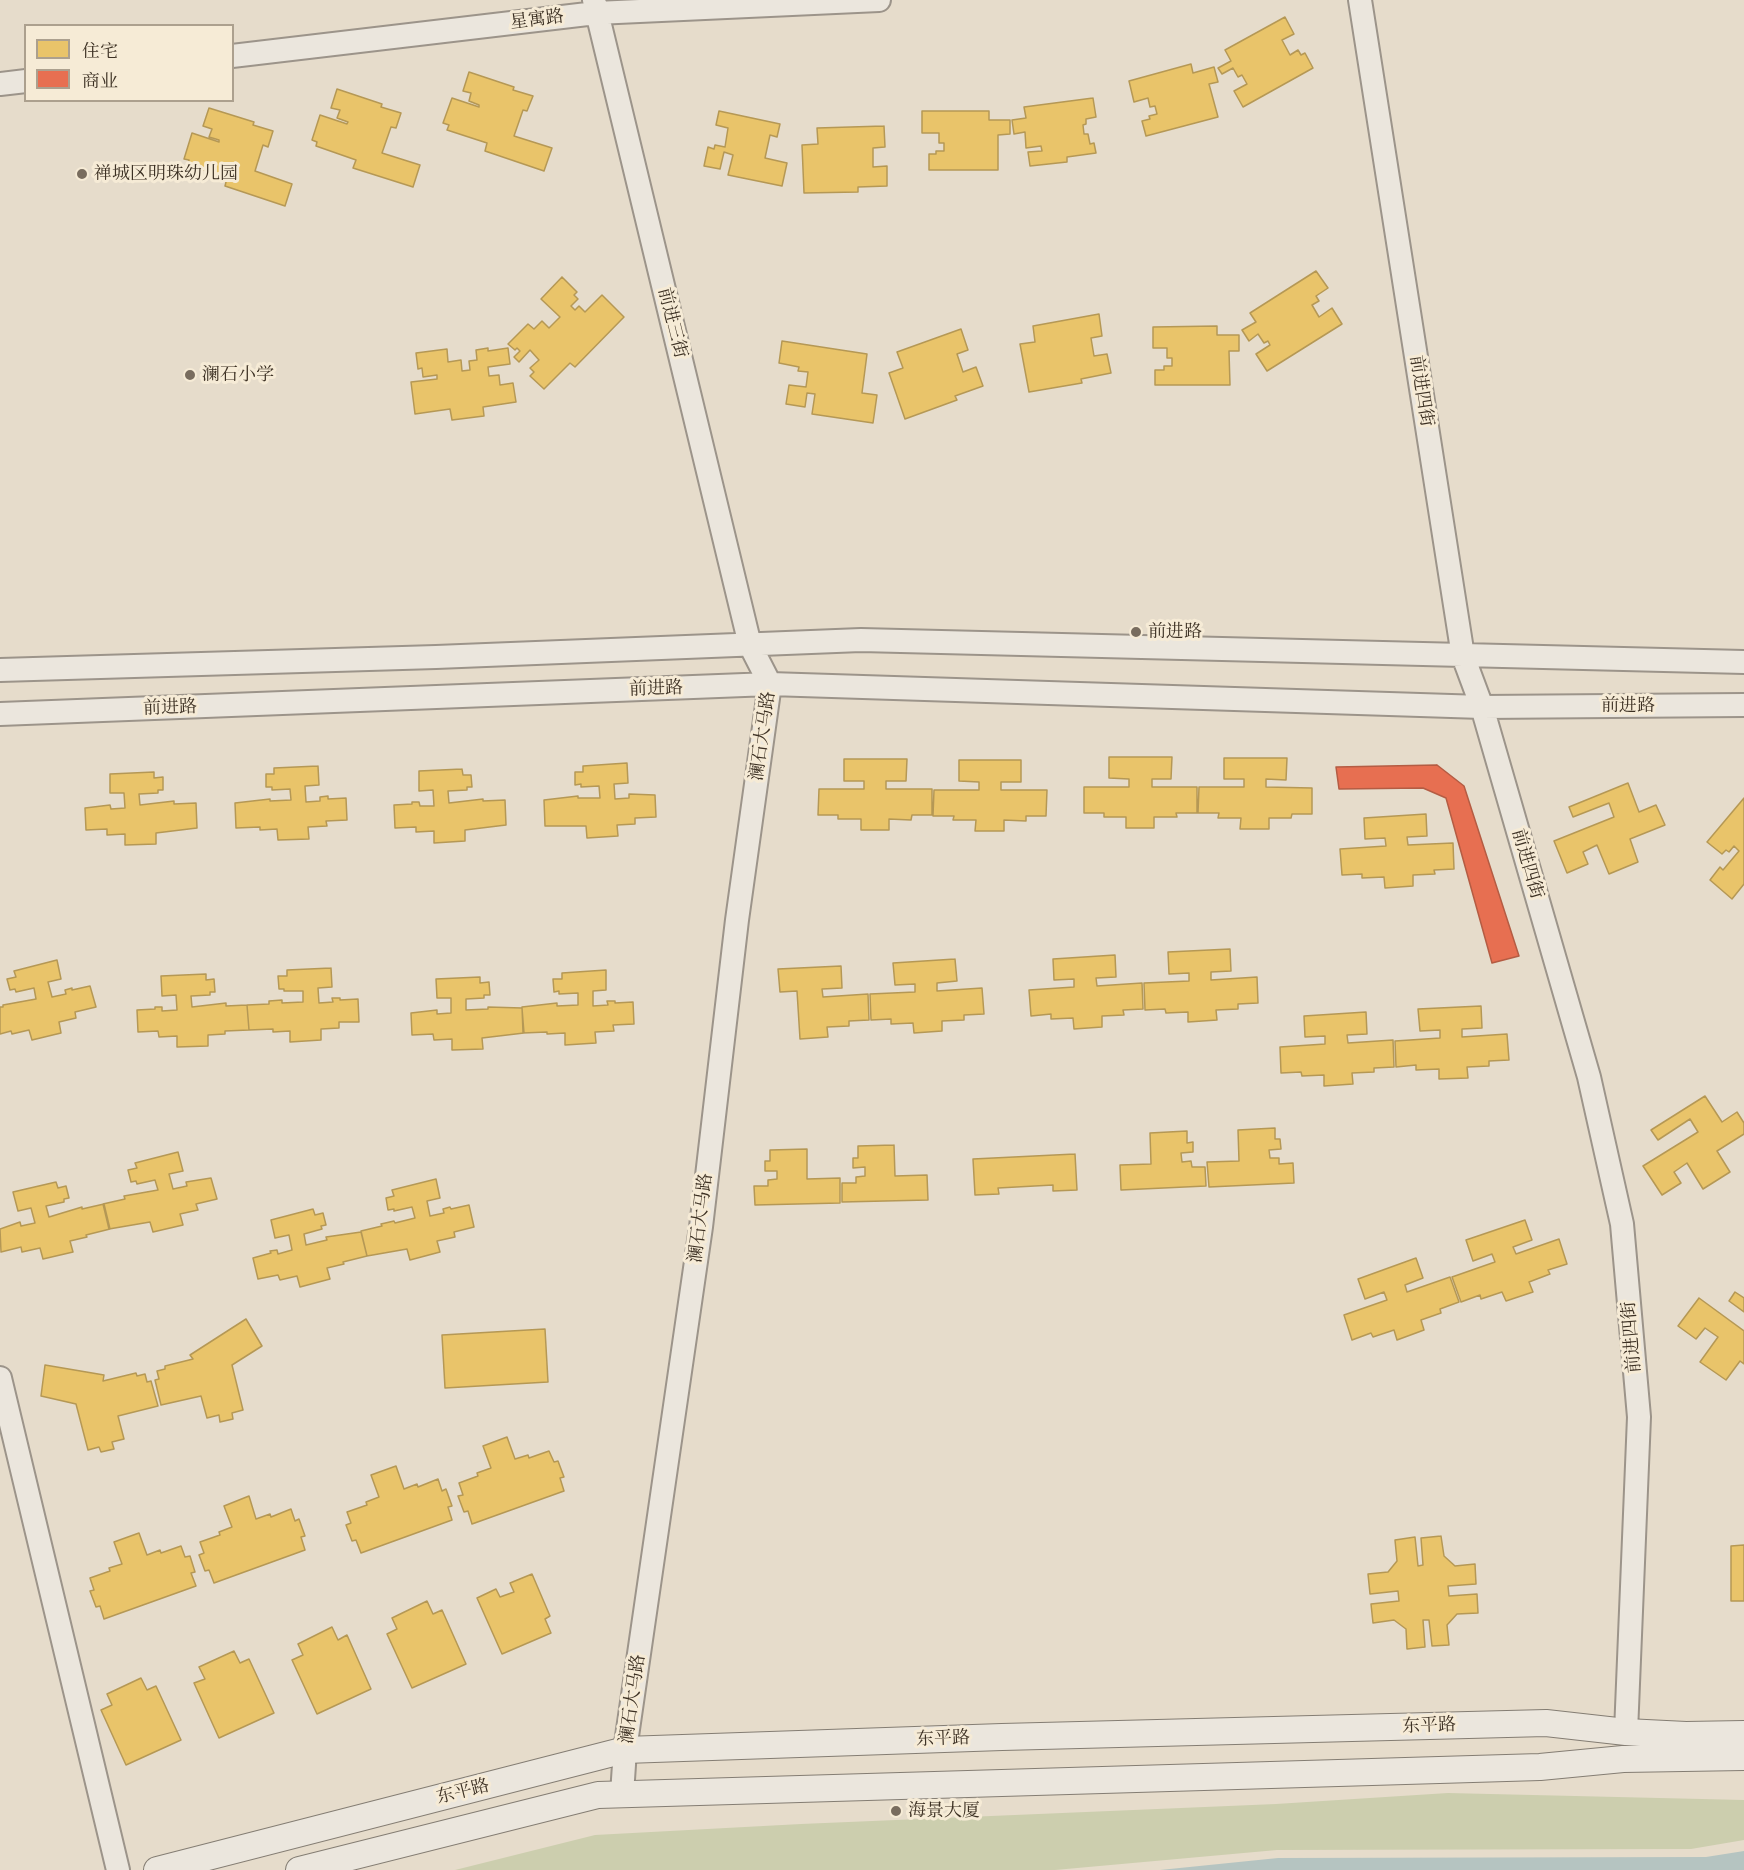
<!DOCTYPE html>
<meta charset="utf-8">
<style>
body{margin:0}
#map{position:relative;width:1744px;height:1870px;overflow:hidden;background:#e6dccb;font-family:"Old Standard TT","Noto Serif SC",serif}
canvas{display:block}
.legend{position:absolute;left:24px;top:24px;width:210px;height:78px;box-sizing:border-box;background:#f6ebd6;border:2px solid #aca08e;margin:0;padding:8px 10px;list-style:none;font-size:18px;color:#3c3023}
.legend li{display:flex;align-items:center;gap:12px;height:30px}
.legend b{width:30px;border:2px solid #aca08e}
</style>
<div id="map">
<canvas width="1744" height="1870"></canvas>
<ul class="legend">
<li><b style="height:16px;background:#e9c46a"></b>住宅</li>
<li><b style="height:16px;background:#e76f51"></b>商业</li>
</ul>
</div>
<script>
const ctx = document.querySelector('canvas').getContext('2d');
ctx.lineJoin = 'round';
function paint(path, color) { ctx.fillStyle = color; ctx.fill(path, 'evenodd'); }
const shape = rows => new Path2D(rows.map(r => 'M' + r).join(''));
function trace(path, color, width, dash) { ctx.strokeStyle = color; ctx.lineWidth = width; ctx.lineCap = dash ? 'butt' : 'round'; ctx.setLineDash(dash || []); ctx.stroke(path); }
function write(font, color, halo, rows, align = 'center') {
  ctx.font = font + ' "Old Standard TT","Noto Serif SC",serif'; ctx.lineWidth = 6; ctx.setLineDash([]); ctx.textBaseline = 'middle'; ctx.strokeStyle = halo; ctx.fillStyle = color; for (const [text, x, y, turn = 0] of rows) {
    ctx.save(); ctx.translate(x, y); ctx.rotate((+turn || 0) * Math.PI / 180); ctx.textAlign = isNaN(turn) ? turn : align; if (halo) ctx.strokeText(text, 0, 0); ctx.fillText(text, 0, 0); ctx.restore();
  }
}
const green = shape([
 [1448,1793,1744,1800,1744,1840,1691,1849,1277,1850,1055,1870,455,1870,595,1835,801,1824,1276,1804]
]);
const water = shape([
 [1744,1851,1744,1870,1160,1870,1278,1858,1706,1857]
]);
const homes = shape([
 [1285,17,1294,34,1282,40,1290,55,1298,50,1301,55,1305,53,1313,68,1243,107,1234,91,1247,84,1242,75,1238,77,1233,68,1222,74,1218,68,1231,61,1225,50,1285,17],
 [1191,64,1193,73,1214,67,1218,82,1209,84,1218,117,1146,136,1142,121,1150,119,1149,116,1157,114,1155,106,1150,107,1148,98,1134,102,1129,81,1191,64],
 [469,72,514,87,513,90,533,96,527,111,523,110,514,136,552,148,544,171,485,151,487,143,447,130,449,125,443,123,452,98,479,107,479,105,469,101,471,93,463,91,469,72],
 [337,89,382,104,381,107,401,113,396,128,391,127,382,153,420,165,413,187,353,168,356,160,316,146,317,142,312,140,320,115,347,124,348,122,337,118,340,110,331,108,337,89],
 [1093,98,1096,117,1086,119,1086,124,1083,125,1084,134,1088,134,1090,144,1094,143,1096,153,1067,157,1067,162,1030,166,1028,152,1042,151,1041,146,1026,148,1025,132,1014,134,1012,120,1026,118,1024,107,1093,98],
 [209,108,254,122,253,125,273,131,268,147,263,145,255,171,292,184,285,206,225,186,227,178,188,165,189,160,184,159,192,133,219,142,219,140,209,137,212,129,203,126,209,108],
 [719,111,780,124,777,137,770,135,765,158,787,163,782,186,728,175,733,155,724,152,720,169,704,166,708,147,714,149,715,145,725,147,728,128,716,125,719,111],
 [922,111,989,111,989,120,1010,120,1010,134,998,135,998,170,929,170,929,154,936,154,936,151,944,151,944,143,939,143,939,133,922,133,922,111],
 [884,126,885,147,873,148,873,167,887,166,887,186,858,187,858,192,804,193,802,145,818,144,817,128,884,126],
 [1316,271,1328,288,1316,296,1319,301,1312,305,1319,317,1332,308,1342,324,1267,371,1256,354,1270,345,1268,341,1264,343,1258,334,1249,341,1242,330,1256,322,1250,313,1316,271],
 [562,277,577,292,574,295,578,299,571,306,575,310,579,306,585,312,602,295,624,317,575,367,570,363,544,389,530,376,534,372,530,368,539,360,530,350,519,362,514,357,520,351,517,348,515,350,508,344,528,324,534,329,542,321,549,328,560,317,541,299,562,277],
 [1099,314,1102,336,1091,338,1094,356,1107,354,1111,373,1081,379,1082,383,1029,392,1020,344,1035,342,1033,326,1099,314],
 [1217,326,1217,335,1239,335,1239,351,1229,351,1230,385,1155,385,1155,370,1164,370,1164,366,1172,366,1172,358,1167,358,1167,348,1153,348,1153,327,1217,326],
 [961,329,968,350,957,354,963,372,976,367,983,386,955,396,957,400,905,419,889,373,903,368,897,352,961,329],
 [782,341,867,354,862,393,877,395,873,423,812,414,815,394,807,393,805,407,786,404,789,385,806,387,808,372,798,371,799,367,779,363,782,341],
 [488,348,488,351,508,348,510,364,488,367,489,376,499,375,500,385,513,383,516,402,483,407,484,416,452,420,450,409,415,414,411,382,437,379,437,375,423,377,422,368,418,369,416,353,447,349,448,362,461,360,462,371,470,370,469,361,477,360,476,350,488,348],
 [1109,757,1172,757,1171,779,1152,779,1152,787,1197,787,1197,813,1176,813,1177,817,1154,817,1154,828,1126,828,1126,817,1104,817,1104,813,1084,813,1084,787,1129,787,1129,779,1109,778,1109,757],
 [1224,758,1287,758,1286,780,1266,779,1266,787,1312,788,1312,814,1292,814,1291,818,1269,818,1269,829,1240,829,1241,818,1218,818,1219,813,1198,813,1199,787,1244,787,1244,779,1224,779,1224,758],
 [844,759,907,759,906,781,886,781,886,789,932,789,932,815,912,815,911,820,889,819,889,830,861,830,861,819,838,819,838,815,818,815,819,789,864,789,864,781,844,781,844,759],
 [959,760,1021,760,1021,782,1001,782,1001,790,1047,790,1046,816,1026,816,1026,821,1004,820,1004,831,975,831,976,820,953,820,954,816,933,816,934,790,979,790,979,782,959,781,959,760],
 [627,763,628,783,614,784,615,799,629,798,629,794,655,795,656,817,635,818,635,824,617,825,618,836,587,838,586,826,545,826,544,800,578,796,578,798,600,798,599,786,581,787,581,784,575,785,575,772,583,772,583,766,627,763],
 [318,766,319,785,305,786,306,802,320,801,320,797,328,796,328,799,346,798,347,820,326,821,327,826,308,827,309,839,278,840,277,829,260,830,260,827,236,828,235,803,270,799,270,801,291,800,290,789,272,790,272,787,266,787,266,774,274,774,274,768,318,766],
 [462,769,463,775,471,775,472,787,467,787,467,790,448,791,449,803,483,799,483,801,505,800,506,825,465,830,465,841,434,843,434,831,416,832,416,827,395,828,394,805,412,804,412,802,419,802,420,806,434,806,433,790,419,791,419,771,462,769],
 [154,772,154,778,163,777,163,790,158,790,158,793,139,794,140,805,174,801,174,804,196,803,197,828,156,833,156,844,125,845,125,834,107,835,107,829,86,830,85,808,110,805,111,809,125,808,124,793,110,793,110,774,154,772],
 [1628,783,1639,812,1656,805,1665,825,1630,839,1638,862,1609,874,1597,845,1583,852,1588,864,1567,873,1554,841,1614,817,1609,803,1573,817,1569,807,1628,783],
 [1744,798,1744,884,1732,899,1710,880,1720,867,1723,870,1739,851,1734,846,1729,852,1726,850,1722,854,1707,842,1744,798],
 [1426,814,1427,836,1407,837,1408,845,1453,843,1454,869,1434,870,1435,874,1413,875,1413,886,1385,888,1384,877,1362,878,1362,874,1342,875,1340,849,1386,846,1385,838,1365,839,1364,818,1426,814],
 [1230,949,1231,971,1211,972,1211,980,1257,977,1258,1003,1238,1004,1238,1009,1216,1010,1217,1020,1188,1022,1188,1012,1166,1013,1165,1009,1145,1010,1144,983,1189,981,1189,973,1169,974,1168,952,1230,949],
 [1115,955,1116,977,1096,978,1097,986,1142,983,1143,1009,1123,1010,1124,1015,1102,1016,1102,1027,1074,1029,1073,1018,1051,1019,1051,1014,1031,1016,1029,990,1074,987,1074,979,1054,980,1053,959,1115,955],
 [955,959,957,981,937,983,937,991,982,988,984,1014,964,1015,964,1020,942,1021,942,1031,914,1033,913,1023,891,1024,891,1019,871,1020,870,994,915,992,915,984,895,985,893,963,955,959],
 [57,960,61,979,48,982,52,997,66,994,65,990,72,988,72,990,90,986,96,1007,75,1012,76,1018,59,1022,61,1033,32,1040,29,1030,12,1034,11,1031,0,1034,0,1007,3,1007,3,1005,36,999,34,988,16,992,15,989,10,990,7,979,16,977,14,971,57,960],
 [841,966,842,988,822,989,823,997,868,994,869,1020,849,1021,849,1026,827,1027,828,1037,800,1039,797,991,780,992,778,969,841,966],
 [331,968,332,987,318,988,319,1003,333,1002,332,998,340,998,340,1000,358,999,359,1022,339,1022,339,1028,321,1029,321,1040,290,1042,290,1031,273,1032,273,1029,249,1030,247,1005,269,1004,269,1001,282,1000,282,1003,303,1002,303,991,284,991,284,989,279,989,278,976,287,976,287,970,331,968],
 [606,970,606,990,593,991,593,1006,608,1005,607,1001,615,1001,615,1003,633,1002,634,1024,613,1025,614,1031,595,1032,596,1043,565,1045,565,1033,547,1034,547,1032,523,1033,522,1007,557,1003,557,1006,578,1005,578,993,559,994,559,991,554,992,553,979,562,979,562,973,606,970],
 [206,974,206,980,214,979,215,992,210,992,210,995,191,996,192,1007,226,1003,226,1006,247,1005,249,1030,225,1031,225,1034,208,1035,208,1046,177,1047,177,1036,159,1037,158,1031,138,1032,137,1010,155,1009,155,1007,162,1007,162,1011,177,1010,176,995,162,996,161,976,206,974],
 [480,977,480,983,489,982,490,995,484,995,484,998,466,999,466,1010,488,1009,488,1007,522,1008,524,1033,482,1038,483,1049,452,1050,452,1039,434,1040,433,1034,412,1035,411,1013,437,1010,437,1014,451,1013,451,998,437,998,436,979,480,977],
 [1481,1006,1482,1028,1462,1029,1462,1037,1507,1034,1509,1060,1489,1061,1489,1066,1467,1067,1468,1078,1439,1079,1439,1069,1416,1070,1416,1065,1396,1067,1395,1041,1440,1038,1440,1030,1420,1031,1418,1009,1481,1006],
 [1366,1012,1367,1034,1347,1035,1348,1043,1393,1040,1394,1067,1374,1068,1374,1072,1352,1073,1353,1084,1324,1086,1324,1075,1302,1076,1301,1072,1281,1073,1280,1047,1325,1044,1325,1036,1305,1037,1304,1016,1366,1012],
 [1705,1096,1722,1122,1737,1112,1744,1123,1744,1134,1717,1151,1730,1172,1703,1189,1687,1163,1674,1172,1681,1183,1662,1195,1643,1166,1698,1132,1690,1119,1658,1140,1651,1130,1705,1096],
 [1275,1128,1275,1139,1280,1139,1281,1149,1269,1150,1270,1158,1279,1158,1279,1164,1293,1163,1294,1183,1209,1187,1207,1162,1239,1161,1238,1130,1275,1128],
 [1187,1131,1187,1143,1193,1142,1193,1152,1181,1153,1182,1162,1191,1161,1192,1167,1205,1167,1206,1186,1121,1190,1120,1165,1151,1164,1150,1133,1187,1131],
 [894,1145,895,1176,927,1175,928,1200,842,1202,842,1183,856,1183,856,1177,865,1176,865,1167,853,1168,853,1158,858,1158,858,1146,894,1145],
 [807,1149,807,1179,840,1178,840,1203,755,1205,754,1186,768,1186,768,1180,777,1179,777,1171,765,1171,765,1161,770,1161,770,1150,807,1149],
 [178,1152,183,1171,169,1174,173,1189,187,1186,186,1182,211,1178,217,1199,196,1204,198,1210,180,1214,183,1225,153,1232,150,1222,109,1229,103,1204,125,1199,124,1196,158,1190,155,1180,137,1184,136,1181,131,1182,128,1170,137,1168,135,1163,178,1152],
 [1075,1154,1077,1190,1053,1191,1053,1185,998,1188,999,1194,975,1195,973,1159,1075,1154],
 [436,1179,440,1198,427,1201,430,1216,444,1213,443,1209,450,1207,451,1209,469,1205,474,1227,454,1232,455,1237,437,1241,440,1252,410,1260,407,1249,367,1256,361,1231,382,1226,381,1224,394,1221,395,1223,415,1218,412,1207,394,1211,394,1209,388,1210,386,1198,394,1196,392,1190,436,1179],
 [56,1182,58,1188,66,1186,69,1198,64,1199,64,1202,46,1206,49,1217,82,1207,82,1209,104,1204,110,1229,86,1235,87,1237,70,1241,73,1252,43,1259,40,1248,22,1252,21,1247,1,1252,0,1229,20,1222,21,1226,35,1223,31,1208,18,1211,13,1192,56,1182],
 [313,1209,315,1215,323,1213,326,1225,321,1226,322,1229,304,1234,306,1245,327,1240,326,1237,361,1232,367,1256,343,1262,344,1264,327,1268,330,1279,300,1287,297,1276,280,1280,278,1275,258,1279,253,1258,271,1253,270,1251,277,1250,278,1254,292,1250,289,1235,275,1238,271,1220,313,1209],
 [1525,1220,1532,1240,1513,1247,1516,1254,1559,1239,1567,1264,1548,1270,1550,1274,1529,1282,1533,1292,1506,1301,1502,1292,1481,1299,1480,1295,1461,1302,1452,1277,1495,1262,1492,1254,1473,1261,1466,1240,1525,1220],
 [1416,1258,1423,1278,1405,1285,1407,1292,1450,1277,1459,1302,1440,1309,1441,1313,1421,1320,1424,1330,1397,1340,1394,1330,1373,1337,1371,1333,1352,1340,1344,1315,1387,1300,1384,1292,1365,1299,1358,1279,1416,1258],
 [1735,1292,1744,1298,1744,1312,1729,1301,1735,1292],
 [1699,1298,1744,1331,1744,1364,1740,1361,1726,1380,1700,1362,1718,1337,1705,1328,1696,1339,1678,1326,1699,1298],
 [246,1319,262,1346,232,1365,243,1410,232,1413,233,1419,220,1422,219,1415,207,1418,201,1396,161,1405,155,1380,159,1379,157,1371,165,1369,165,1366,193,1359,190,1355,246,1319],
 [545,1329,548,1382,445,1388,442,1335,545,1329],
 [45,1365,104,1375,103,1381,136,1373,137,1376,145,1374,147,1382,151,1381,158,1406,118,1416,124,1439,112,1442,114,1449,101,1452,99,1447,88,1450,76,1404,41,1396,45,1365],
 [507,1437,515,1459,528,1455,529,1458,549,1451,554,1462,558,1461,564,1477,560,1478,564,1491,472,1524,468,1511,464,1512,458,1496,463,1495,459,1483,478,1476,477,1473,491,1468,483,1446,507,1437],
 [396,1466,404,1489,417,1484,418,1487,438,1479,442,1491,446,1489,452,1506,448,1507,452,1520,361,1553,356,1540,352,1541,346,1525,351,1523,347,1512,367,1505,366,1502,379,1497,371,1475,396,1466],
 [249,1496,256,1519,270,1514,271,1517,291,1509,295,1521,299,1519,305,1536,301,1537,305,1550,214,1583,209,1570,205,1571,199,1555,204,1553,200,1542,220,1535,219,1532,232,1527,224,1506,249,1496],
 [139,1533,147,1555,160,1550,161,1553,181,1546,185,1557,190,1556,195,1572,191,1573,196,1586,104,1619,100,1606,96,1607,90,1591,94,1590,90,1578,110,1571,109,1568,122,1564,114,1542,139,1533],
 [1441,1536,1444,1556,1455,1566,1475,1564,1476,1584,1448,1586,1449,1596,1477,1594,1478,1613,1457,1614,1447,1625,1449,1645,1432,1646,1429,1620,1423,1620,1425,1647,1407,1649,1406,1629,1394,1620,1373,1623,1371,1604,1399,1601,1398,1591,1370,1594,1368,1574,1388,1572,1397,1561,1395,1540,1415,1537,1418,1566,1423,1565,1421,1538,1441,1536],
 [1744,1545,1744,1601,1731,1601,1731,1546,1744,1545],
 [532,1574,550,1616,545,1619,551,1633,502,1654,477,1598,496,1589,500,1597,514,1592,510,1583,532,1574],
 [427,1601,433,1614,442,1610,466,1664,412,1688,387,1634,397,1629,392,1618,427,1601],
 [332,1627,338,1640,347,1635,371,1689,317,1714,292,1660,303,1655,298,1644,332,1627],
 [234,1651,240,1663,249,1659,274,1713,219,1738,194,1683,205,1679,199,1667,234,1651],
 [141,1678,147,1690,156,1686,181,1740,126,1765,101,1710,112,1705,107,1694,141,1678]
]);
const shops = shape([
 [1437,765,1464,786,1519,956,1492,963,1446,798,1423,788,1339,789,1336,767,1437,765]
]);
const tertiary = shape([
 [594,0,750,645,770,684,737,920,701,1227,625,1750,622,1794],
 [1360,0,1463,656,1482,707,1589,1077,1622,1224,1639,1417,1626,1732],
 [232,56,596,13,879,0],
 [0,84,26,81],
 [0,670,436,657,861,640,1744,662],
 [0,714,770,684,1482,707,1744,705],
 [0,1378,118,1870]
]);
const secondary = shape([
 [157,1870,625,1750,1002,1737,1546,1723,1626,1732,1686,1735,1744,1734],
 [299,1870,598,1795,1540,1767,1623,1759,1744,1757]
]);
const markers = [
 [82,174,6,"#786c5e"],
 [190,375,6,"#786c5e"],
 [1136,632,6,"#786c5e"],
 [896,1811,6,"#786c5e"]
];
const streetNames = [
 ["星寓路",537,20,-7],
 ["前进三街",672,323,76],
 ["前进四街",1421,391,81],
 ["前进路",656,689,-2],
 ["前进路",1628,706],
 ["前进路",170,708,-2],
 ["澜石大马路",763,736,-82],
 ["前进四街",1527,864,74],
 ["澜石大马路",701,1218,-83],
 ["前进四街",1632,1337,-95],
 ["澜石大马路",633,1699,-82],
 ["东平路",1429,1726,-2],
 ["东平路",943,1739,-2],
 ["东平路",463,1792,-14]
];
const poiNames = [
 ["禅城区明珠幼儿园",94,174],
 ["澜石小学",202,375],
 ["前进路",1148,632],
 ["海景大厦",908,1811]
];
paint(green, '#ccceae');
paint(water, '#b5c4c1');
paint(homes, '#e9c46a');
trace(homes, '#b59855', 1.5);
paint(shops, '#e76f51');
trace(shops, '#b45c43', 1.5);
trace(tertiary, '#9c948a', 26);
trace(secondary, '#847d73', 28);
trace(tertiary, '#ebe6dd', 22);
trace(secondary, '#ebe6dd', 26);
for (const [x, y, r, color] of markers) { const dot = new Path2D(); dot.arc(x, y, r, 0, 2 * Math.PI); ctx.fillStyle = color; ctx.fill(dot); trace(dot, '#f6ebd6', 2); }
write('18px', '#3c3023', '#f6ebd6', streetNames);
write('18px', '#3c3023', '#f6ebd6', poiNames, 'left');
</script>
